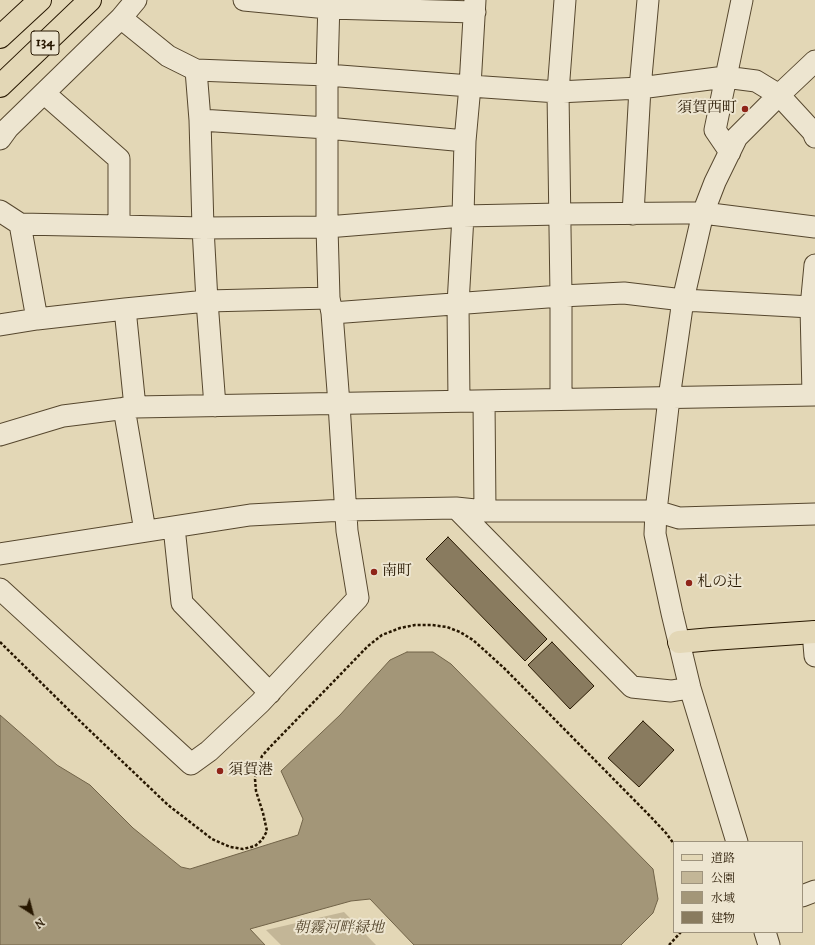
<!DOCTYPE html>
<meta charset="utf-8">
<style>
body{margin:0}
#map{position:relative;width:815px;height:945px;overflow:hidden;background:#e3d7b6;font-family:"IM FELL DW Pica","Noto Serif JP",serif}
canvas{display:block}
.legend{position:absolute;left:673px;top:841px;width:130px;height:92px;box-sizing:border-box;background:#ede5d0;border:1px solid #9e937d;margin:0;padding:5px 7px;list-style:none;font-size:12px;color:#271700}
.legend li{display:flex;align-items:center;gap:8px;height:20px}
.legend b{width:20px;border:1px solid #9e937d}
.north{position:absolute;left:12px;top:893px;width:40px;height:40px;-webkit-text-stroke:3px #ede5d0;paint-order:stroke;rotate:144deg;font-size:11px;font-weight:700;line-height:16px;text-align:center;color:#271700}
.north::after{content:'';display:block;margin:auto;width:14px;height:18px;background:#271700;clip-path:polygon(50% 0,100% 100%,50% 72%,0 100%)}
</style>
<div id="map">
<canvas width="815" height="945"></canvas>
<ul class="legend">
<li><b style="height:5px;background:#e3d7b6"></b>道路</li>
<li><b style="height:11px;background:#c3b697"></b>公園</li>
<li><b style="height:11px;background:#a39678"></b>水域</li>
<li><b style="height:11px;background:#897b5f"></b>建物</li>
</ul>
<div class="north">N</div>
</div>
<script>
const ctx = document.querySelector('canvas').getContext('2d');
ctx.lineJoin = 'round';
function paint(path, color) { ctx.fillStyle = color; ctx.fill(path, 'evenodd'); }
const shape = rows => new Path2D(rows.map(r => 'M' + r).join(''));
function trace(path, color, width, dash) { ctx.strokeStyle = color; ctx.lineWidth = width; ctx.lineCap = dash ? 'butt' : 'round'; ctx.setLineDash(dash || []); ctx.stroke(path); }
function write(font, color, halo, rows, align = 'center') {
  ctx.font = font + ' "IM FELL DW Pica","Noto Serif JP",serif'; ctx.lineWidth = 4; ctx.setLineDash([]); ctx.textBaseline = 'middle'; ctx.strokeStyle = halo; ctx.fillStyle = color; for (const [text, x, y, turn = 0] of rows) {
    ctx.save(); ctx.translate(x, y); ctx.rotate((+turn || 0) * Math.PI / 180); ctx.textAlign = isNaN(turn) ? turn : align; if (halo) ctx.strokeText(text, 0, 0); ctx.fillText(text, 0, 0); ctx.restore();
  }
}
const green = shape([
 [344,912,376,945,281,945,266,930]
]);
const water = shape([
 [407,652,433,652,451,664,653,869,658,899,653,913,621,945,414,945,370,899,351,901,250,929,265,945,0,945,0,715,57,765,90,785,133,828,181,867,190,869,298,835,303,819,281,771,340,715,390,660,407,652]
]);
const building = shape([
 [448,537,547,639,525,661,426,559,448,537],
 [552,642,594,686,570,709,528,665,552,642],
 [643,721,674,750,639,787,608,758,643,721]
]);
const path = shape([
 [0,642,84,725,168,805,212,839,230,847,243,849,255,846,262,840,267,831,263,813,256,791,255,779,257,768,262,756,271,746,368,646,382,635,400,628,415,625,432,625,447,627,460,632,473,640,483,649,504,668,648,814,666,833,674,844],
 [669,945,681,932]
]);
const minor = shape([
 [244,0,328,8,475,12],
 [121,18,168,56,196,70,327,75,470,86,558,92,640,88,725,77,756,81,779,95,813,132,815,137],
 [196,70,200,120,203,228,207,301,215,406],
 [44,93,119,159,119,226],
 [200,120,327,128,465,141],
 [0,139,8,128,121,18,136,0],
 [730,152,715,130,742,0],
 [0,211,20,224,119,226,203,228,327,227,463,216,560,214,683,213,703,213,815,227],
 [633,214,640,88,648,0],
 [20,224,37,319],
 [125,309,135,407],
 [332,313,561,296,624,293,683,300,811,307],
 [0,325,37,319,125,309,207,301,329,298],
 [813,395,811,307,815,265],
 [561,399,561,296,558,92,565,0],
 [459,401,458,304,463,216,465,141,470,86,475,0],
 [484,401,485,511],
 [124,408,145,531],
 [0,435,63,416,135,407,815,395],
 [456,508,632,687,671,691,690,688],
 [174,527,182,603,270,693],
 [0,554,250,515,345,510,456,508,485,511,656,511,679,518,815,514],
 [0,589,191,764,209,751,260,703,358,598,347,531,339,404,332,313,329,298,327,227,327,75,329,0],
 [813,632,815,656],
 [737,842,690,688,672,613,655,534,656,511,669,398,683,300,703,213,715,182,737,137,779,95,815,61],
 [802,896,815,891],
 [765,932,769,945]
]);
const major = shape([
 [679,642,712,639,815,632]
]);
const highway = shape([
 [0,37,40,0],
 [0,86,90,0]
]);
const markers = [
 [745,109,4,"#8f2418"],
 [374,572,4,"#8f2418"],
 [689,583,4,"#8f2418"],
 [220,771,4,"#8f2418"]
];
const shields = [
 [45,43,28]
];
const shieldNames = [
 ["134",45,43]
];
const poiNames = [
 ["須賀西町",737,109,"right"],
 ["南町",382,572],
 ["札の辻",697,583],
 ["須賀港",228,771]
];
const parkNames = [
 ["朝霧河畔緑地",339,929]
];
paint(green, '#c3b697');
paint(water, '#a39678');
trace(water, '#716348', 1);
paint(building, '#897b5f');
trace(building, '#271700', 1);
trace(minor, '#56472e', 23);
trace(major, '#271700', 24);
trace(highway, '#271700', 24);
trace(path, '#271700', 2.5, [3, 2]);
trace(minor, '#ede5d0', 21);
trace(major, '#e3d7b6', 22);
trace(highway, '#e3d7b6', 22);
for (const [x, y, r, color] of markers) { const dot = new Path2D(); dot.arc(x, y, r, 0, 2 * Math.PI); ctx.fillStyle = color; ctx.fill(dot); trace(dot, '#ede5d0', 1.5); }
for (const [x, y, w] of shields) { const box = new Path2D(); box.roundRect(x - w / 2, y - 12, w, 24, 3); ctx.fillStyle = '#ede5d0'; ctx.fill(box); trace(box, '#271700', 1); }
write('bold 14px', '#271700', null, shieldNames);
write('15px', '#271700', '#ede5d0', poiNames, 'left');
write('italic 15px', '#56472d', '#ede5d0', parkNames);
</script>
